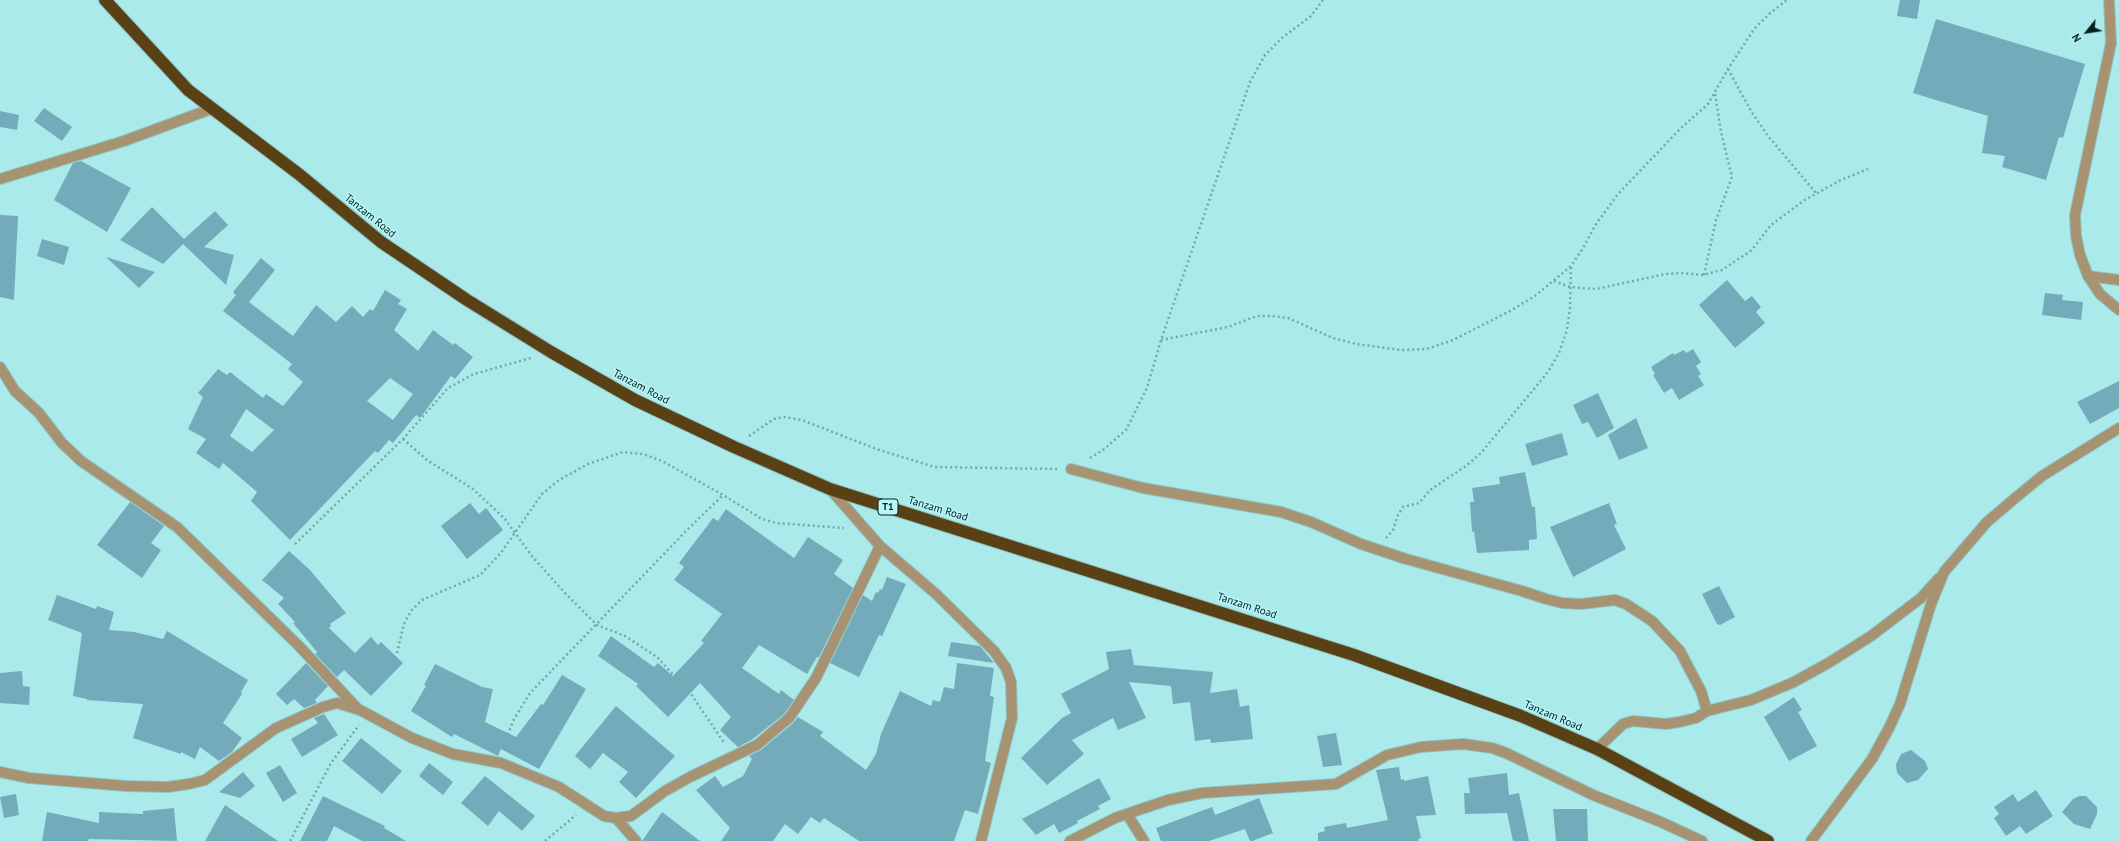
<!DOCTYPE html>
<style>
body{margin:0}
#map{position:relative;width:2119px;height:841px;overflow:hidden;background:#abeaeb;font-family:"PT Sans",sans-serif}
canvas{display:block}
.north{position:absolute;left:2067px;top:12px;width:40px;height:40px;-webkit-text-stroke:3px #b8f7f9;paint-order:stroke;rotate:240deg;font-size:11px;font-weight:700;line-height:16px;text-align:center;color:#041e1e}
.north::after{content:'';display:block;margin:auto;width:14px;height:18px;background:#041e1e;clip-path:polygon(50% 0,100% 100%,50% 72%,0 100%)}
</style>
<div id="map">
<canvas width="2119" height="841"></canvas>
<div class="north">N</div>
</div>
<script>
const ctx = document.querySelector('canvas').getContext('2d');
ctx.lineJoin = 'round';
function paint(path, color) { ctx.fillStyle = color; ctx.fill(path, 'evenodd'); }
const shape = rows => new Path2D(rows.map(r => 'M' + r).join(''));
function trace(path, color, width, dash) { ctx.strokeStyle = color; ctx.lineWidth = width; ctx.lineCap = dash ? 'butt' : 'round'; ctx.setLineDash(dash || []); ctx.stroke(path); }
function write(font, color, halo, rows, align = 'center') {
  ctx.font = font + ' "PT Sans",sans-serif'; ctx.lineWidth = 3; ctx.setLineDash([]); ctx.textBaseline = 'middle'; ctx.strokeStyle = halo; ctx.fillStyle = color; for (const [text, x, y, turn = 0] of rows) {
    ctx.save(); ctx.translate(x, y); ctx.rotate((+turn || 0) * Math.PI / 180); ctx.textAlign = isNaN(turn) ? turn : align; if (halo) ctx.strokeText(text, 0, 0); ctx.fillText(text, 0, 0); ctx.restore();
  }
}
const building = shape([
 [1900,0,1920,0,1917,19,1897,16],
 [1936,19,2085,64,2063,138,2059,137,2046,180,2002,167,2005,156,1982,153,1988,116,1913,93],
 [44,108,72,127,62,141,34,121],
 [0,111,19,115,17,130,0,127],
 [81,161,131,188,107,232,54,200,73,163],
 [152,207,184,239,215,211,228,225,204,247,234,255,226,285,183,244,163,264,120,240],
 [0,215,18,216,14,300,0,297],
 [42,239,69,247,64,265,37,256],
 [106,257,155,272,139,288],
 [261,258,275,270,249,302,293,336,316,305,336,322,352,306,363,317,370,309,373,311,385,290,401,300,398,304,407,309,394,330,418,351,433,330,453,345,455,343,473,357,455,379,451,376,420,418,416,415,393,443,389,440,378,453,375,451,290,540,251,501,257,492,223,463,219,469,196,453,206,439,188,429,203,397,198,393,218,369,227,375,230,372,263,398,266,394,283,406,303,382,288,369,292,364,223,311,236,295,233,292],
 [390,378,413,394,393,420,367,401],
 [246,409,274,430,252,452,230,436],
 [1727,280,1745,301,1752,296,1761,307,1756,312,1765,323,1735,348,1699,305],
 [2045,293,2063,295,2062,300,2083,302,2081,320,2042,315],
 [1693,349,1701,362,1696,366,1701,374,1698,376,1704,385,1679,400,1672,388,1664,393,1653,375,1655,374,1651,367,1673,353,1674,355,1684,350,1686,353],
 [2119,381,2119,408,2090,424,2077,402],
 [1598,393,1614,428,1597,438,1588,422,1582,424,1573,405],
 [1636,418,1648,448,1619,460,1608,435],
 [1562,433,1568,455,1532,466,1525,444],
 [1525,472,1532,507,1535,507,1537,539,1529,540,1529,550,1477,553,1474,531,1472,532,1470,502,1474,502,1472,488,1500,484,1499,477],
 [130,502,164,526,151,543,161,550,142,578,97,545],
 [470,503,479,514,486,508,503,530,467,559,441,526],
 [1609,503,1617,524,1614,525,1626,549,1573,577,1550,527],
 [726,509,794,558,808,537,843,560,834,574,853,588,819,657,817,657,807,674,759,645,742,668,779,694,781,690,794,700,784,714,753,739,738,747,720,730,731,717,700,683,668,717,636,686,638,684,598,656,611,636,654,667,658,663,673,676,704,643,701,641,722,614,674,580,684,567,679,563,713,518,718,521],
 [289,551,310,570,346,613,330,624,331,626,329,628,355,653,371,637,378,645,381,642,403,663,371,696,344,670,337,677,315,654,317,652,293,623,295,622,278,604,284,598,262,580],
 [887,577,906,584,882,636,879,635,859,677,830,663,863,595,872,601,876,592,878,593,880,589,882,590],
 [1719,586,1735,617,1720,625,1717,624,1702,594],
 [57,595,96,609,97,606,114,612,109,630,134,632,163,639,167,631,248,680,241,692,242,694,223,723,242,738,232,752,219,761,200,747,195,759,181,752,181,754,133,738,143,704,87,700,87,699,73,696,82,633,48,620],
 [951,642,980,646,994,663,948,656],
 [1131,649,1134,665,1213,672,1210,693,1237,689,1240,707,1249,705,1253,739,1211,743,1210,739,1195,741,1190,702,1173,704,1171,686,1129,682,1146,718,1118,730,1113,718,1072,740,1084,754,1047,785,1021,758,1062,718,1071,713,1061,694,1109,669,1106,652],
 [306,663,328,686,315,700,317,703,304,708,294,699,287,705,276,694],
 [957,663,994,668,990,696,994,697,985,761,991,763,978,814,965,810,954,841,859,841,824,818,820,823,811,817,798,834,785,824,773,841,721,841,730,828,696,790,715,776,723,787,743,776,752,759,749,756,761,750,793,723,798,717,823,732,820,736,866,770,876,754,881,734,900,691,931,706,933,700,940,702,944,687,954,689],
 [435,664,482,687,493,689,485,722,516,737,541,704,543,705,562,675,586,689,539,769,501,749,498,756,454,734,452,737,411,711,426,686,424,685],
 [22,671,23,686,30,687,29,705,0,703,0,673],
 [1794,697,1802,710,1798,712,1817,746,1789,761,1764,717],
 [616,706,675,756,636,798,619,782,628,772,603,753,590,769,575,756],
 [324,714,338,735,302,757,291,739,318,723,314,718],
 [1336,733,1342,765,1323,767,1317,736],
 [361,738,402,771,382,794,342,761],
 [1911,750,1925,761,1928,769,1918,780,1907,783,1897,773,1896,764,1901,754],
 [429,763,453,782,443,795,419,776],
 [280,765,297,793,283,802,266,773],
 [1399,767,1401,780,1404,779,1404,781,1428,776,1436,815,1416,816,1421,838,1418,839,1419,841,1318,841,1318,833,1325,831,1324,827,1346,823,1347,828,1388,820,1376,770],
 [243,772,255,786,240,798,219,792],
 [1507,773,1509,795,1519,793,1529,841,1513,841,1507,813,1465,814,1464,793,1470,793,1468,778],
 [485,776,535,816,522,831,499,811,488,826,461,803],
 [1099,778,1111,799,1098,806,1100,809,1077,821,1078,823,1059,833,1054,824,1036,835,1022,819],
 [2036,790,2053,816,2026,834,2020,826,2006,836,1994,818,1999,814,1994,807,2013,794,2018,802],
 [16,794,19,815,4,818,0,797],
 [323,796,385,826,384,828,406,841,362,841,334,826,327,841,300,841],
 [2079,796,2086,796,2097,807,2097,814,2090,829,2074,824,2062,812,2073,799],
 [1259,798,1273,833,1252,841,1250,841,1245,829,1209,841,1161,841,1156,828,1212,807,1215,815],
 [225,805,278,841,205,841],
 [174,808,177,841,89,839,88,841,42,841,47,812,99,823,99,812,143,814,143,811],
 [1553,809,1587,809,1588,841,1556,841],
 [662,812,700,841,642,841]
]);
const path = shape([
 [1728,69,1751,111,1768,136,1816,193],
 [1704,275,1716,220,1732,177,1721,132,1715,93],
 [1554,281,1570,287,1596,289,1666,274,1681,273,1703,275,1722,270,1752,250,1771,225,1803,201,1841,180,1868,169],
 [1161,340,1228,327,1257,316,1272,316,1288,318,1333,338,1356,344,1401,350,1427,349,1453,340,1510,311,1535,296,1571,266,1583,248,1596,224,1618,194,1680,129,1708,104,1728,69,1754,29,1769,14,1787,0],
 [749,436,774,419,784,417,802,420,879,450,935,467,1058,469],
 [403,439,427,460,473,489,505,519,531,555,564,592,597,625,625,636,657,657,691,694,725,744],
 [1090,458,1103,450,1126,430,1147,388,1161,340,1250,82,1265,55,1282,38,1311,16,1323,0],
 [1386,538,1393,530,1398,515,1403,507,1419,503,1430,490,1466,466,1481,453,1548,372,1559,353,1567,330,1570,308,1571,267],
 [295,544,403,439,448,388,474,374,531,358],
 [397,653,404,624,411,611,422,600,480,575,500,554,542,494,559,480,588,464,623,452,643,454,662,461,723,495,762,519,776,523,844,528],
 [503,749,513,721,530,693,687,530,723,495],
 [290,841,331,763,359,725],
 [545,841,576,815]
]);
const minor = shape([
 [2109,0,2111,43,2075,215,2076,236,2080,255,2088,276,2100,294,2119,310],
 [0,179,124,141,211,109],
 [2088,276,2119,280],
 [0,367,15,391,39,413,62,443,81,461,177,527,299,646,358,709],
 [1071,469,1143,488,1281,512,1311,522,1361,544,1406,559,1522,591,1546,599,1562,603,1581,604,1615,600,1626,604,1652,621,1680,651,1701,691,1707,711],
 [830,489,880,546,936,594,994,651,1006,668,1011,682,1012,718,981,841],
 [1597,749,1623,724,1633,721,1666,724,1679,722,1696,718,1707,711,1751,700,1794,682,1830,662,1871,636,1921,598,1939,578],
 [0,772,29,778,126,786,168,787,189,784,205,780,276,728,323,707,337,703,360,710,412,738,453,754,501,763,559,787,604,816,616,818,631,816,665,791,690,777,757,745,789,718,816,678,880,546],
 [1127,814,1144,841],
 [616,818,636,841],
 [1070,841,1115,818,1168,800,1202,793,1336,784,1387,755,1421,747,1463,744,1492,748,1506,753,1593,795,1661,822,1702,841],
 [1811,841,1872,759,1889,728,1900,704,1931,604,1944,572,1987,522,2014,499,2042,476,2119,428]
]);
const highway = shape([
 [105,0,188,90,300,175,381,242,467,300,551,352,635,400,734,447,830,489,1354,655,1521,716,1597,749,1768,841]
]);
const shields = [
 [888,507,20]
];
const shieldNames = [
 ["T1",888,507]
];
const streetNames = [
 ["Tanzam Road",370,216,39],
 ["Tanzam Road",641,387,28],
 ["Tanzam Road",938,509,17],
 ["Tanzam Road",1247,606,18],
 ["Tanzam Road",1553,716,23]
];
paint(building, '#73abbb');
trace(minor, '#8dc5c6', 12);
trace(highway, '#8dc5c6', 14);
trace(path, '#74a7a8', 2.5, [2, 3]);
trace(minor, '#a79271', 10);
trace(highway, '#5a4115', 12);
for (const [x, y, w] of shields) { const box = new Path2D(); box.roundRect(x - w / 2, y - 8, w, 16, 3); ctx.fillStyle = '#b8f7f9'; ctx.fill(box); trace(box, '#041e1e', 1); }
write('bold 10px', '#041e1e', null, shieldNames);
write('11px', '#041e1e', '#b8f7f9', streetNames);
</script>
